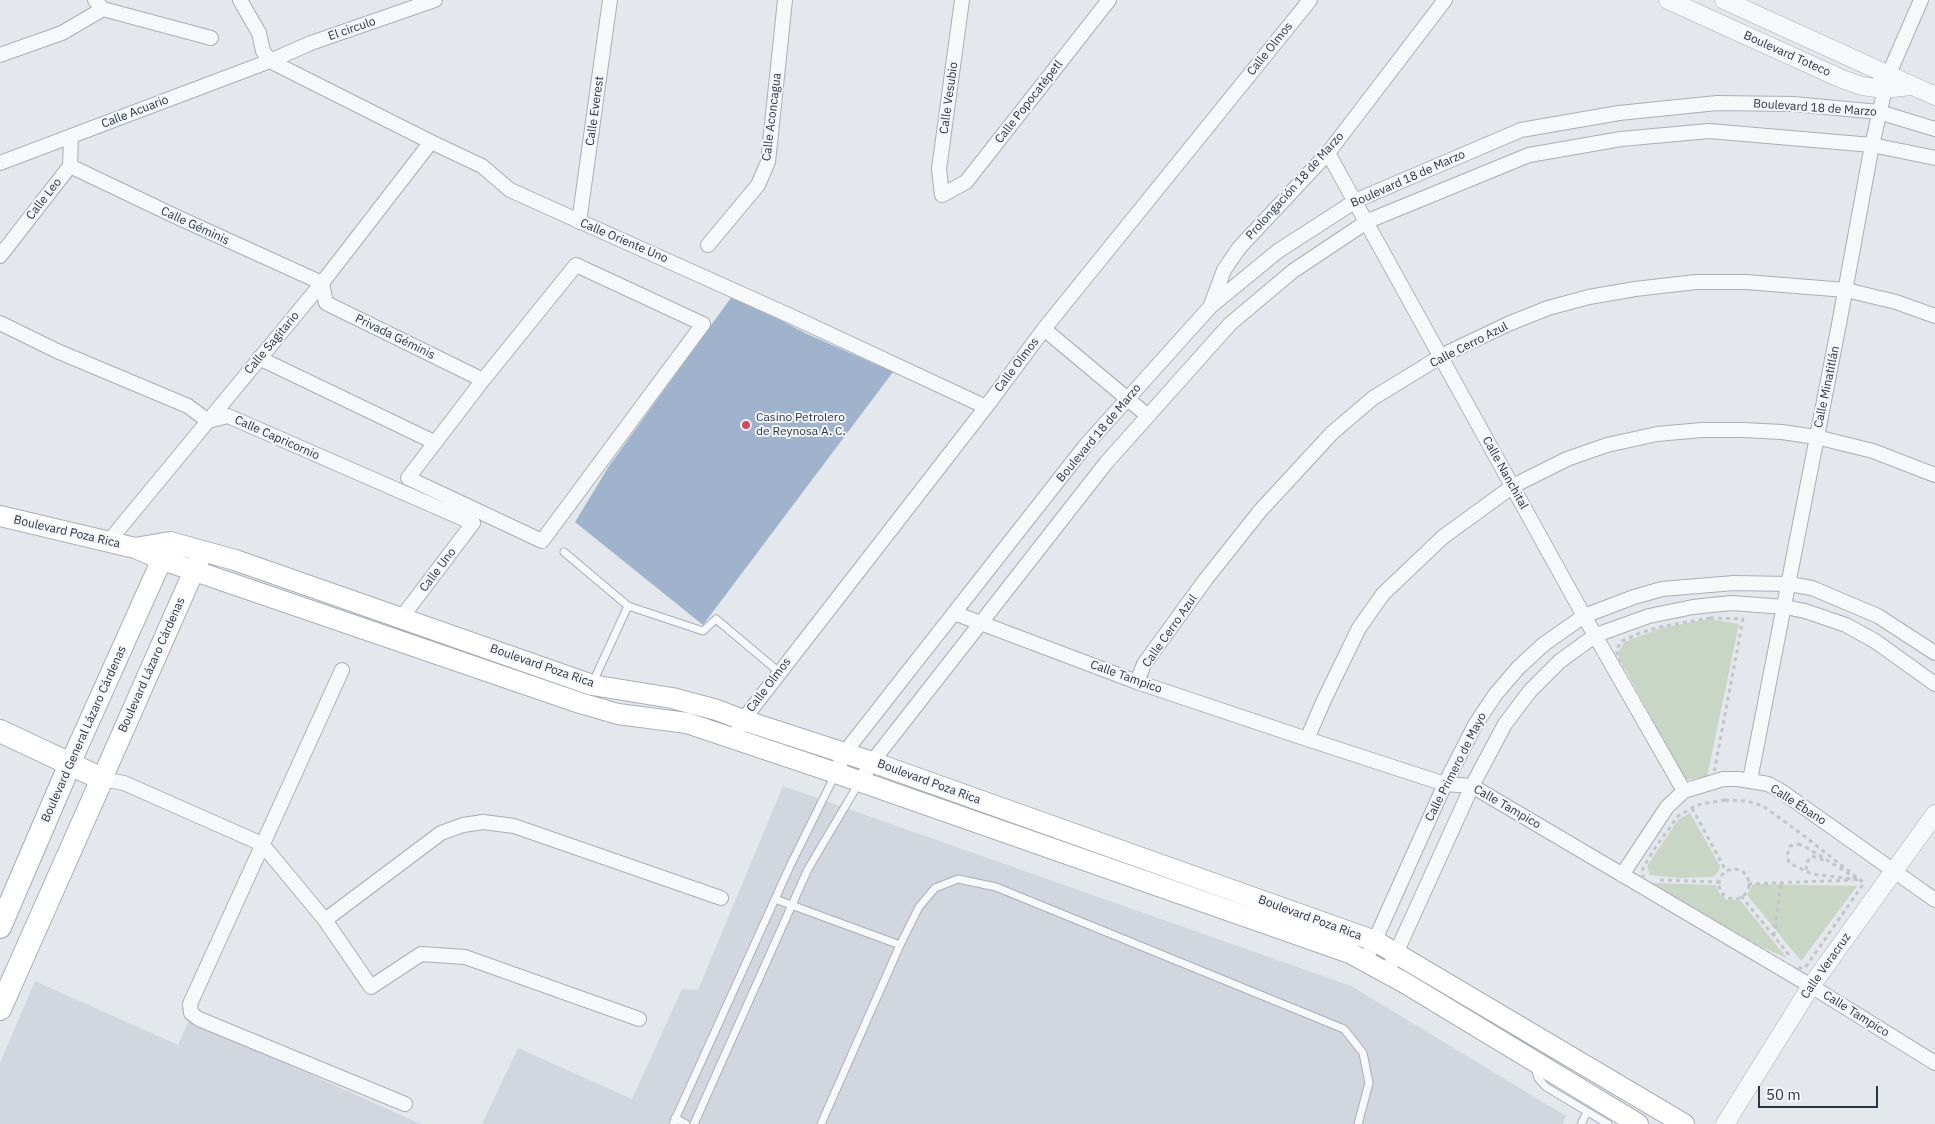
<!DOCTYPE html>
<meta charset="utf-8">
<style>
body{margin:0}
#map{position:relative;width:1935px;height:1124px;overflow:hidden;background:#e4e7ec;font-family:"IBM Plex Sans",sans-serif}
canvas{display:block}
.scale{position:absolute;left:1758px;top:1086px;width:120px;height:22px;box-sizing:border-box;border:2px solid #2b3445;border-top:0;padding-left:6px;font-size:15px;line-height:18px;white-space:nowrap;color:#2b3445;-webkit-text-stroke:4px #f4f6f9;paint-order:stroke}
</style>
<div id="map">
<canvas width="1935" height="1124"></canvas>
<div class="scale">50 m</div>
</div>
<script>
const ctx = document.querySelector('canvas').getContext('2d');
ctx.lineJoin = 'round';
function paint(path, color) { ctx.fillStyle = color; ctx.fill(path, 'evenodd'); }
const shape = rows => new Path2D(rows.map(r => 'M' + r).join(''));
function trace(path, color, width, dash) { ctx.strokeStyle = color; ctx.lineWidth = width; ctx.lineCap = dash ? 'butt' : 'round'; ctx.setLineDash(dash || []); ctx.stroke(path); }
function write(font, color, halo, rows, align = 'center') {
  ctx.font = font + ' "IBM Plex Sans",sans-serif'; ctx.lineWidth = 4; ctx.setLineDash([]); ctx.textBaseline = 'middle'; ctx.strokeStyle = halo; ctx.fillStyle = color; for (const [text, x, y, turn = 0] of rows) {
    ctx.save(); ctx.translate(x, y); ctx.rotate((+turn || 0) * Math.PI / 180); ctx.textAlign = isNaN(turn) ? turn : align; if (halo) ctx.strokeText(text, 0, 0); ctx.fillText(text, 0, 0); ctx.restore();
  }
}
const built = shape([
 [783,786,1351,986,1566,1116,1562,1124,482,1124,518,1048,632,1099,682,989,698,990],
 [35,981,178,1045,189,1020,421,1124,0,1124,0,1063]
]);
const green = shape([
 [1710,619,1739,624,1707,777,1685,780,1619,658,1619,651,1624,642,1661,628],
 [1690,813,1720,866,1719,871,1713,877,1679,878,1650,875,1647,866,1678,820],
 [1652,883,1716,885,1719,893,1727,900,1740,900,1787,958,1761,947],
 [1753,884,1857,886,1801,961,1747,895]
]);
const water = shape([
 [733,295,805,333,893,372,703,625,575,522,609,466]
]);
const path = shape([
 [1710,618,1743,619,1713,778,1685,783,1624,672,1616,650,1622,641,1640,633,1659,627,1710,618],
 [1725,800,1747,801,1763,806,1803,835,1864,883,1805,968,1794,968,1657,890,1643,879,1643,868,1653,851,1678,816,1697,805,1725,800],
 [1692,808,1726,871],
 [1798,844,1804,846,1859,880,1812,874,1795,866,1789,862,1787,856,1790,846,1798,844],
 '1719 884a15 15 0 1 1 30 0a15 15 0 1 1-30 0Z',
 [1806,870,1807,862,1812,856,1824,860],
 [1660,880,1719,882],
 [1748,884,1853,880],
 [1741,896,1790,956],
 [1774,936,1781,883]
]);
const service = shape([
 [564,552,628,606,593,682],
 [628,606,703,631,716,619,779,672],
 [775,899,900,945],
 [1535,1067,1538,1078,1546,1087,1608,1124],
 [675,1118,686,1124],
 [673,1124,790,866,835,775],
 [694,1124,808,869,859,783],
 [821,1124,900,945,919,907,935,888,958,879,996,887,1344,1029,1363,1053,1369,1083,1358,1124],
 [1581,1124,1587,1112]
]);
const minor = shape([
 [95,0,103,9,211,38],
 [240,0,259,33,263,51,270,61,431,142,482,166,510,190,795,318,986,407],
 [962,0,939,169,942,195,966,182,1109,0],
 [0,55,62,33,103,9],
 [1328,153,1584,616,1684,791],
 [0,163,270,61,311,43,435,0],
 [70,166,179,218,322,283,326,303,483,380],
 [579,222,610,0],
 [708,245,758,185,768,162,785,0],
 [0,256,70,166,71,136],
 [576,265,703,324,542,541,408,478,483,380,576,265],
 [1211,305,1224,270,1239,248,1328,153,1445,0],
 [0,323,57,351,188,406,208,421,228,416,473,523,402,617],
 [1044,329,1148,416],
 [259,358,434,442],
 [109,541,322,283,431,142],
 [954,613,1137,682,1307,739,1445,784,1472,786,1811,986,1935,1063],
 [342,670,190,1004,191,1013,199,1019,405,1104],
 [1137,682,1144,664,1206,579,1260,511,1332,433,1373,398,1445,354,1508,324,1548,308,1589,297,1635,289,1696,282,1746,282,1846,290,1896,302,1935,316],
 [734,738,743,720,986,407,1044,329,1310,0],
 [1307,739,1324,700,1359,628,1383,594,1443,537,1513,486,1567,459,1607,445,1657,434,1702,430,1743,430,1782,432,1816,437,1873,451,1935,475],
 [836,773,845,752,1086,445,1211,306,1278,251,1357,200,1521,130,1619,113,1717,103,1793,104,1879,112,1935,129],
 [102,779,124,783,262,844,325,920,371,987,421,954,465,957,639,1019],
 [1750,780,1839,324,1872,145,1888,76,1921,0],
 [860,782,872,762,1106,463,1230,324,1293,271,1368,221,1529,155,1621,139,1709,131,1872,145,1935,158],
 [1622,875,1667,807,1684,791,1723,779,1738,779,1768,784,1781,791,1935,900],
 [325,920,441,833,463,825,483,822,514,826,721,898],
 [1366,960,1445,784,1475,725,1495,695,1518,668,1544,644,1584,616,1634,597,1662,589,1734,583,1789,584,1812,588,1878,616,1935,653],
 [1387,973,1472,786,1505,724,1530,691,1560,661,1596,635,1649,616,1693,607,1731,603,1785,607,1805,611,1846,625,1875,641,1935,684]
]);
const tertiary = shape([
 [1668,0,1842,79,1862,86,1884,89,1911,86],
 [1724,0,1935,96],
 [1725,1124,1811,986,1935,814]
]);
const secondary = shape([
 [0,516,135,548,163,560,580,703,618,714,687,723,836,773,1350,953,1405,983,1638,1124],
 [135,548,170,542,235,560,592,685,672,698,717,710,743,720,872,762,1375,941,1684,1124],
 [70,764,167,548],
 [102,779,200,557]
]);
const primary = shape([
 [0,731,102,779,0,1009],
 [0,927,70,764]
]);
const markers = [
 [746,425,5,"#d1495b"]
];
const streetNames = [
 ["El circulo",352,29,-19],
 ["Calle Olmos",1270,49,-51],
 ["Boulevard Toteco",1787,54,24],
 ["Calle Vesubio",949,98,-82],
 ["Calle Popocatépetl",1029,102,-52],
 ["Boulevard 18 de Marzo",1815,108,4],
 ["Calle Everest",595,111,-82],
 ["Calle Acuario",135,112,-21],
 ["Calle Aconcagua",772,117,-83],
 ["Boulevard 18 de Marzo",1408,179,-24],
 ["Prolongación 18 de Marzo",1295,186,-48],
 ["Calle Leo",44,199,-52],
 ["Calle Géminis",195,226,25],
 ["Calle Oriente Uno",624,241,23],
 ["Privada Géminis",395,337,26],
 ["Calle Sagitario",272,343,-50],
 ["Calle Cerro Azul",1469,345,-27],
 ["Calle Olmos",1017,365,-53],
 ["Calle Minatitlán",1827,387,-78],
 ["Boulevard 18 de Marzo",1099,433,-50],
 ["Calle Capricornio",277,438,24],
 ["Calle Nanchital",1505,473,61],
 ["Boulevard Poza Rica",67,532,13],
 ["Calle Uno",438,570,-53],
 ["Calle Cerro Azul",1170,631,-55],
 ["Boulevard Lázaro Cárdenas",152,665,-66],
 ["Boulevard Poza Rica",542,666,19],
 ["Calle Tampico",1126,677,20],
 ["Calle Olmos",769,685,-53],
 ["Boulevard General Lázaro Cárdenas",84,734,-66],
 ["Calle Primero de Mayo",1456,767,-63],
 ["Boulevard Poza Rica",929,782,20],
 ["Calle Ébano",1798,805,33],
 ["Calle Tampico",1507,807,30],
 ["Boulevard Poza Rica",1310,918,20],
 ["Calle Veracruz",1826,966,-55],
 ["Calle Tampico",1856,1014,32]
];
const poiNames = [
 ["Casino Petrolero",756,418],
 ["de Reynosa A. C.",756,432]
];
paint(built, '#d2d6de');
paint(green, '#c9d6c5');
paint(water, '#9fb4cc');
trace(service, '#a9aeb7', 9);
trace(minor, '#a9aeb7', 16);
trace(tertiary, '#a9aeb7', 19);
trace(secondary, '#a9aeb7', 22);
trace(primary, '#a3abb8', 24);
trace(path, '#c2c5cb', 3, [4, 4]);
trace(service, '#f7f8fa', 7);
trace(minor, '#f7f8fa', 14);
trace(tertiary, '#f7f8fa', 18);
trace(secondary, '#fff', 20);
trace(primary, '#fff', 22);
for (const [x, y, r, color] of markers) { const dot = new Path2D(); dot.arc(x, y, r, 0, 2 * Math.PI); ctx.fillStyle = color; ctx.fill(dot); trace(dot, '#f4f6f9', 2); }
write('12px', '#2b3445', '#f4f6f9', streetNames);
write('12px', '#2b3445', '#f4f6f9', poiNames, 'left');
</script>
